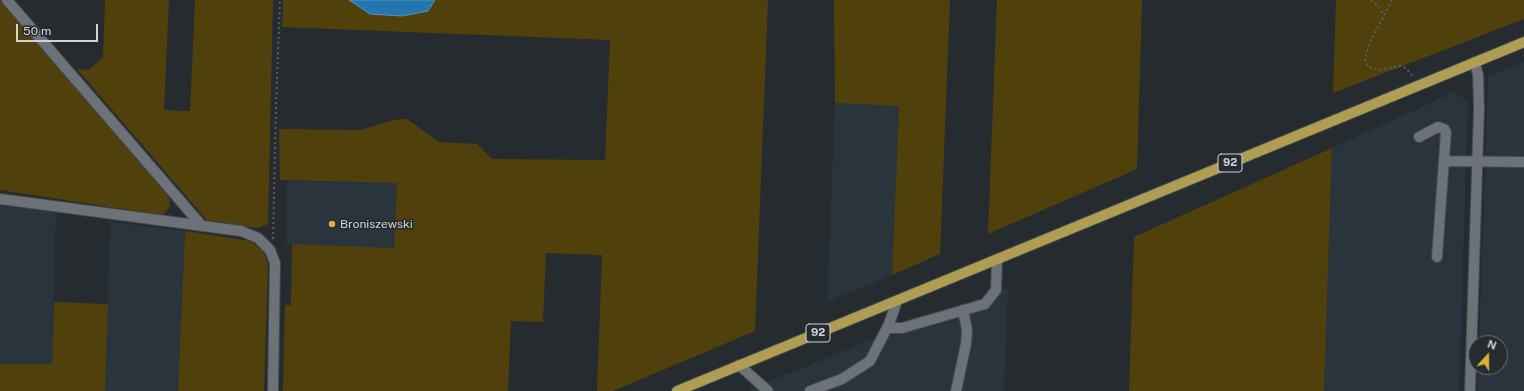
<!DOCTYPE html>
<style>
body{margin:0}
#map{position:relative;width:1524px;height:391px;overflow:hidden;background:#252b2f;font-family:"Public Sans",sans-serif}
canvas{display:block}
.north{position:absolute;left:1468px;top:335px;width:40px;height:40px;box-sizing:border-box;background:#252b2f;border:1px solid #6a6f72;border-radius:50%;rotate:21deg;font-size:11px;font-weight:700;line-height:16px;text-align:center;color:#d1d4d7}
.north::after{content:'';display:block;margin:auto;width:14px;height:18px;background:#d8b434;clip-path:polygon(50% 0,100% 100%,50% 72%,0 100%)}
.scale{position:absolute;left:16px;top:24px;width:82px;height:18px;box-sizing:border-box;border:2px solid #d1d4d7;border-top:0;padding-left:5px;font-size:12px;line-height:14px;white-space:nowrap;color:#d1d4d7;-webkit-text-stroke:3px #252b2f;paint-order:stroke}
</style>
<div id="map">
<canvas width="1524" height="391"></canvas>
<div class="north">N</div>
<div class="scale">50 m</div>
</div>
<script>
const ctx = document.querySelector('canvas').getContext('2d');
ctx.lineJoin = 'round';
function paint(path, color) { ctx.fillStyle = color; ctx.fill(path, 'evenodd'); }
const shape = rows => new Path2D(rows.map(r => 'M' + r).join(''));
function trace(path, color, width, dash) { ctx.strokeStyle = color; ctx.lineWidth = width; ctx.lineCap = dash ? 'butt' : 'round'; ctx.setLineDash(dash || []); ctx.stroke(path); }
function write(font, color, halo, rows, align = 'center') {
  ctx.font = font + ' "Public Sans",sans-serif'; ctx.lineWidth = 3; ctx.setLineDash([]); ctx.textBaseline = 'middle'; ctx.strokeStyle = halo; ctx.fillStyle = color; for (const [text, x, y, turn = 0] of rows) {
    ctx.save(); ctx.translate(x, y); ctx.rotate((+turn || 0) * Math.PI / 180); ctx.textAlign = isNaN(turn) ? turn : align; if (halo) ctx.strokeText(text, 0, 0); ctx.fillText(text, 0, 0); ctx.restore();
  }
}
const built = shape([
 [1524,62,1524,391,1477,391,1478,367,1500,367,1500,343,1479,343,1488,76],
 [1454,92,1468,101,1459,391,1324,391,1332,148],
 [835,103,899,106,892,275,827,302],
 [287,181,397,183,394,248,286,244],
 [0,205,56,212,52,364,0,364],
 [110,222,185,231,178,391,105,391],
 [1008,288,1004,391,750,391,750,389,888,333]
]);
const green = shape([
 [0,0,169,197,170,206,163,215,0,190],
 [105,0,169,0,164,110,190,111,195,0,273,0,268,224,257,228,207,220,77,69,88,70,103,58],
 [283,0,349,0,370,14,428,11,435,0,768,0,755,331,613,391,597,391,602,255,546,253,543,322,511,321,508,391,283,391,285,305,291,305,292,244,394,248,397,183,280,180,279,129,361,130,393,120,407,119,439,142,477,144,492,159,605,160,610,40,282,27],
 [834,0,950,0,940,254,892,275,899,106,835,103],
 [997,0,1142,0,1137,169,988,234],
 [1336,0,1524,0,1524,19,1333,93],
 [1332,148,1324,391,1129,391,1134,237],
 [185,231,250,241,263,250,268,265,264,391,178,391],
 [54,302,108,304,105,391,0,391,0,364,52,364]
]);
const water = shape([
 [349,0,435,0,428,11,402,16,370,14,349,0]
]);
const path = shape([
 [1371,0,1375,3,1384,15],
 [1392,0,1370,42,1365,58,1366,63,1371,68,1379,70,1400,66,1406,68,1414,78],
 [273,239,276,106,280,0]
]);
const minor = shape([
 [7,0,202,226],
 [1419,137,1438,127,1444,129,1446,132,1437,257],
 [1444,161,1524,162],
 [0,199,241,231,258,238,270,250,275,263,273,391],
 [887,328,902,328,985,304,996,290,997,260],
 [739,365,768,391],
 [810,391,842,379,870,361,889,324,897,301],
 [956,391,966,344,967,330,963,310],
 [1470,391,1479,109,1478,75,1475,62]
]);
const major = shape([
 [677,391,1524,42]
]);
const markers = [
 [332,224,4,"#d8b434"]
];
const shields = [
 [1230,163,24],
 [818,333,24]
];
const shieldNames = [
 ["92",1230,163],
 ["92",818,333]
];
const poiNames = [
 ["Broniszewski",340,224]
];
paint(built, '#2a343d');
paint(green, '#50410c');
paint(water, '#2376ae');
trace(water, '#5792ba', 1);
trace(minor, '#45494d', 12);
trace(major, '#45494d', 12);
trace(path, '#5a5f63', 2, [2, 3]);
trace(minor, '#6c7277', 10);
trace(major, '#b09d54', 10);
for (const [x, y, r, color] of markers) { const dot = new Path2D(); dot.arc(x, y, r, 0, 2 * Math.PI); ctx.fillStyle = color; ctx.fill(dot); trace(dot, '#252b2f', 1.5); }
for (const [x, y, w] of shields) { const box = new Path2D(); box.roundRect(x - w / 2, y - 9, w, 18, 3); ctx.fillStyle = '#252b2f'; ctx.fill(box); trace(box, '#d1d4d7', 1); }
write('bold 11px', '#d1d4d7', null, shieldNames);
write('12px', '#d1d4d7', '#252b2f', poiNames, 'left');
</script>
